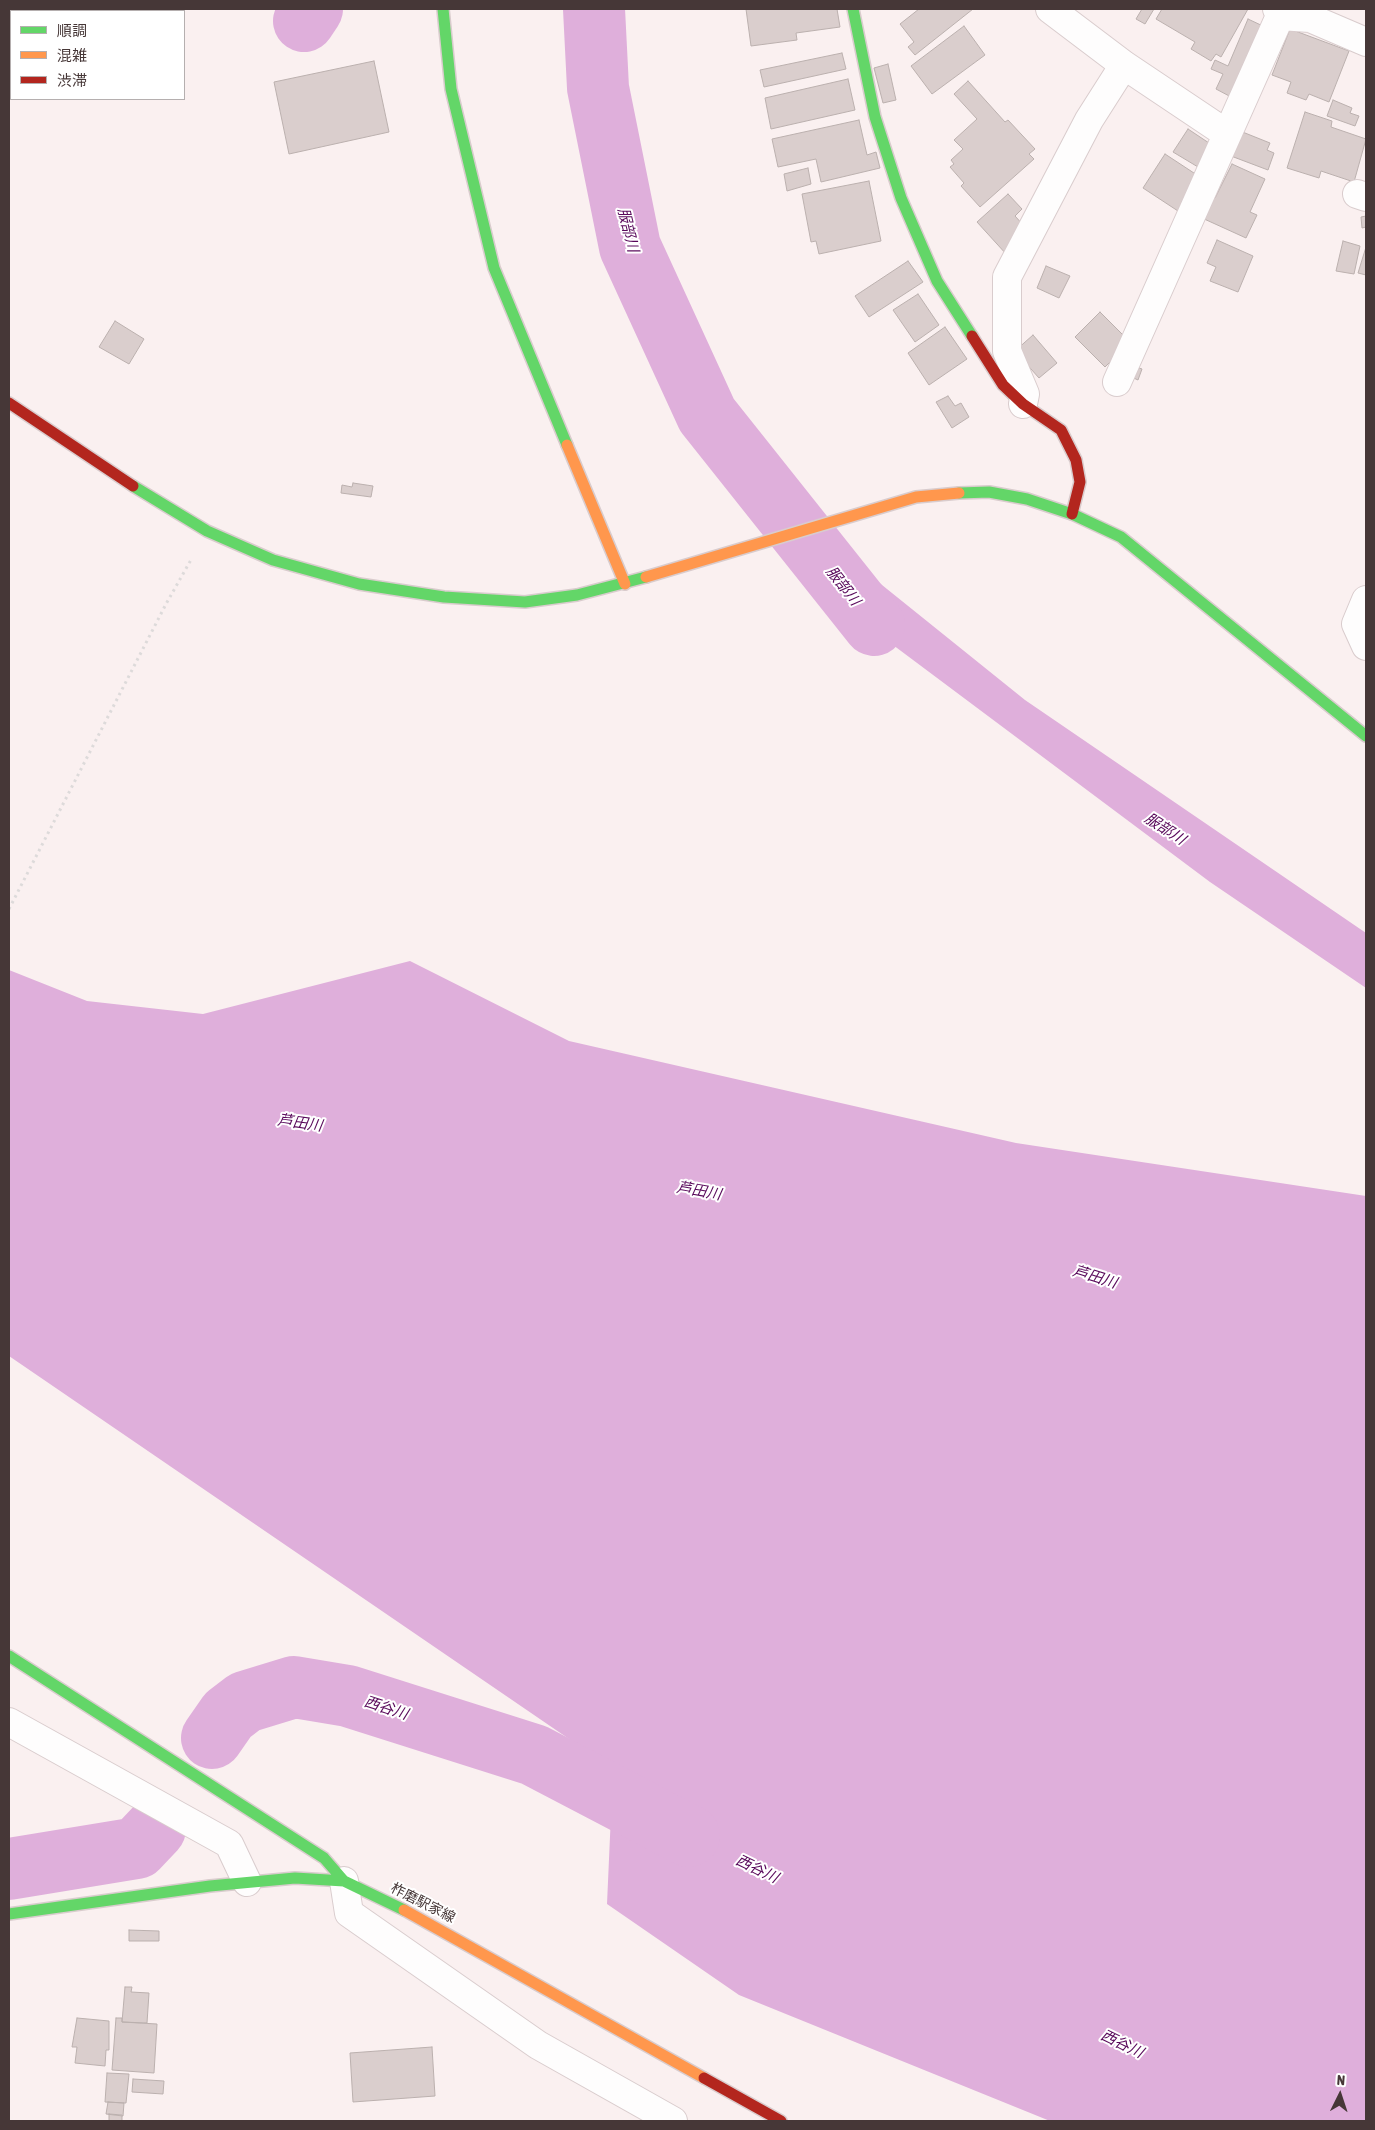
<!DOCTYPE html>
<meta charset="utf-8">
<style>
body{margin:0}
#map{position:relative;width:1375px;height:2130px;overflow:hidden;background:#faf0f0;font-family:"Asap Condensed","Noto Sans JP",sans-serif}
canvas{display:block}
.frame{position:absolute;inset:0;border:10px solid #463737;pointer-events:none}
.legend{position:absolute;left:10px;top:10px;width:175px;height:90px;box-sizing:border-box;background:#fff;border:1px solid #b5afaf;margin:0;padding:6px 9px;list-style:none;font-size:15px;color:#463737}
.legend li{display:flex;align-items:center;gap:10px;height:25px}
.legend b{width:25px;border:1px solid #b5afaf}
.north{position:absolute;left:1315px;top:2070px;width:50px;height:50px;-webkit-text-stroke:4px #fff;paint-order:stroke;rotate:4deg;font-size:14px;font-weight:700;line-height:20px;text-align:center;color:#463737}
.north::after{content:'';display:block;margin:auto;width:18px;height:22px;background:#463737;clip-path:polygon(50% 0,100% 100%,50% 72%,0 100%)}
</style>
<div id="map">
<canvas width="1375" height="2130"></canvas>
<div class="frame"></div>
<ul class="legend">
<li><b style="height:6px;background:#63d668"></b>順調</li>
<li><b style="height:6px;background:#ff974d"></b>混雑</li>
<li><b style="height:6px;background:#b3261e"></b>渋滞</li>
</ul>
<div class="north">N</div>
</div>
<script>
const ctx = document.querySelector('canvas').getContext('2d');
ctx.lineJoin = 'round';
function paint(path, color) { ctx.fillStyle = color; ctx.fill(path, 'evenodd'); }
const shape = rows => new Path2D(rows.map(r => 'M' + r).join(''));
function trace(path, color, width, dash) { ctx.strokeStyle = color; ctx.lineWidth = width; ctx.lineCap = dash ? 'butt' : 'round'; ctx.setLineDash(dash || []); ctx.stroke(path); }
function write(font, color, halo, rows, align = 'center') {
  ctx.font = font + ' "Asap Condensed","Noto Sans JP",sans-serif'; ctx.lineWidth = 4; ctx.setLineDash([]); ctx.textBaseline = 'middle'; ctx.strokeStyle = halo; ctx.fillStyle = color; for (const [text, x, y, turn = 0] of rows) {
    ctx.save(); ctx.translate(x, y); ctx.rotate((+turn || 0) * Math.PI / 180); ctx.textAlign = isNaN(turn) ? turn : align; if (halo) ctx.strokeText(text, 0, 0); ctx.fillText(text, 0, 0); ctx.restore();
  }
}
const water = shape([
 [841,552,1025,700,1366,933,1366,988,1210,882,790,568],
 [410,961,569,1041,1016,1143,1366,1196,1366,2121,1050,2121,739,1995,607,1904,613,1769,9,1356,9,970,87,1001,203,1014]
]);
const river = shape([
 [594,9,598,88,630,247,707,415,874,625],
 [304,21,312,9],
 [212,1738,228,1715,245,1702,294,1687,348,1696,534,1755,689,1836],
 [9,1869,137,1848,155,1829]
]);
const building = shape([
 [746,9,837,9,840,27,796,33,797,40,751,46,746,9],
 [919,9,973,9,915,55,908,47,914,42,900,24,919,9],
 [1142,9,1154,9,1145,24,1136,19,1142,9],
 [1162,9,1248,9,1221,57,1216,54,1211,61,1191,49,1195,42,1156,19,1162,9],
 [1248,19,1265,27,1233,98,1216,89,1223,74,1211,69,1215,60,1228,66,1248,19],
 [964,26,985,55,932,94,911,66,964,26],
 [1290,29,1349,51,1329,102,1309,94,1306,100,1287,93,1291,82,1272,75,1290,29],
 [842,53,846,69,764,87,760,70,842,53],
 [374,61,389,132,289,154,274,82,374,61],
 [888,64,896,100,883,103,874,68,888,64],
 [848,79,855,110,771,129,765,98,848,79],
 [968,81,1005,122,1008,120,1035,149,1029,154,1034,159,980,207,961,186,964,183,950,167,954,164,951,160,963,149,954,140,977,119,954,94,968,81],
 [1333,100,1352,108,1350,113,1359,116,1355,126,1327,116,1333,100],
 [1305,112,1332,121,1331,127,1366,139,1354,182,1321,171,1319,178,1287,168,1305,112],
 [859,120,867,155,876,152,880,168,821,182,816,159,778,167,772,139,859,120],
 [1188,129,1212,145,1198,167,1173,152,1188,129],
 [1240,131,1270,143,1267,150,1274,153,1268,170,1231,156,1240,131],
 [1165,154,1200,177,1178,211,1143,188,1165,154],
 [1232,164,1265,179,1250,212,1257,215,1246,238,1202,218,1212,197,1215,198,1232,164],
 [808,168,811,184,787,191,784,174,808,168],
 [869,181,881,241,819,254,816,241,811,242,802,194,869,181],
 [1008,194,1022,209,1015,216,1025,227,1007,255,977,222,1008,194],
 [1366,216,1366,227,1362,228,1361,217,1366,216],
 [1217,240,1253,256,1238,292,1210,281,1216,267,1207,263,1217,240],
 [1343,241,1360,246,1354,274,1336,271,1343,241],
 [1366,247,1366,275,1358,273,1366,247],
 [908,261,923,282,869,317,855,296,908,261],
 [1046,266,1070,276,1059,298,1037,288,1046,266],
 [918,294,939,325,915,342,893,310,918,294],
 [1100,312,1130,342,1105,367,1075,337,1100,312],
 [115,321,144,339,129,364,99,347,115,321],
 [945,327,967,359,929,385,908,353,945,327],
 [1033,335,1057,363,1039,378,1015,351,1033,335],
 [1131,365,1142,369,1138,380,1127,375,1131,365],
 [948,396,955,406,961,403,969,417,952,428,936,402,948,396],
 [353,483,373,486,371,497,341,493,342,485,352,487,353,483],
 [129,1930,159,1931,159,1941,129,1941,129,1930],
 [125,1987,132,1987,131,1992,149,1993,147,2023,122,2022,125,1987],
 [77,2018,109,2021,109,2050,106,2050,105,2066,75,2063,77,2047,72,2047,77,2018],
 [116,2018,122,2018,122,2022,157,2024,154,2073,112,2070,116,2018],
 [432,2047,435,2096,353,2102,350,2053,432,2047],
 [107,2073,129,2074,126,2103,105,2102,107,2073],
 [133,2079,164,2081,163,2094,132,2092,133,2079],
 [108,2102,124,2103,123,2116,106,2114,108,2102],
 [109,2114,122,2115,122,2121,109,2121,109,2114]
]);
const path = shape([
 [9,909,166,604,192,558]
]);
const street = shape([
 [1050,9,1124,65,1227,134],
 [1277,9,1280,16,1310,18,1366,42],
 [1357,194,1366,197],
 [1117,382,1280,16],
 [1023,404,1025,394,1007,351,1007,277,1089,120,1124,65],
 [1366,600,1356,624,1366,646],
 [9,1722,229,1844,247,1882],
 [344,1881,349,1913,538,2045,673,2121]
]);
const fast = shape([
 [443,9,451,89,494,268,567,445],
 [853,9,875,117,901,198,937,281,972,336],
 [133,486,207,531,273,560,359,584,444,597,525,602,577,595,646,577],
 [959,493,989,492,1027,499,1072,514,1121,537,1366,736],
 [9,1656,324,1858,344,1881],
 [9,1914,210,1886,295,1878,344,1881,404,1910]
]);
const slow = shape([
 [567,445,625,584],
 [646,577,916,497,959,493],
 [404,1910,704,2078]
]);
const jam = shape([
 [972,336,1003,385,1023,404,1061,430,1076,460,1080,482,1072,514],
 [9,403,133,486],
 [704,2078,781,2121]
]);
const streetNames = [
 ["柞磨駅家線",423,1903,27]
];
const waterNames = [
 ["服部川",628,230,76],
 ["服部川",843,586,52],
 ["服部川",1165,829,33],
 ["芦田川",300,1123,8],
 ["芦田川",699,1191,10],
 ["芦田川",1095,1277,17],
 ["西谷川",386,1708,18],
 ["西谷川",757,1869,26],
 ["西谷川",1122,2044,26]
];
paint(water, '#dfafdb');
trace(river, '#dfafdb', 62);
paint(building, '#dacecd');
trace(building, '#bbb0ae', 1);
trace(street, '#d9cccd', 30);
trace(fast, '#d9cccd', 14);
trace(slow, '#d9cccd', 14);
trace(jam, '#d9cccd', 14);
trace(path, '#dddada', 3, [2.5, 4]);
trace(street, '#fefdfd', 28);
trace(fast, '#63d668', 11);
trace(slow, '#ff974d', 11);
trace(jam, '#b3261e', 11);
write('14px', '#463737', '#fff', streetNames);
write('italic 15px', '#58085a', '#fff', waterNames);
</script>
